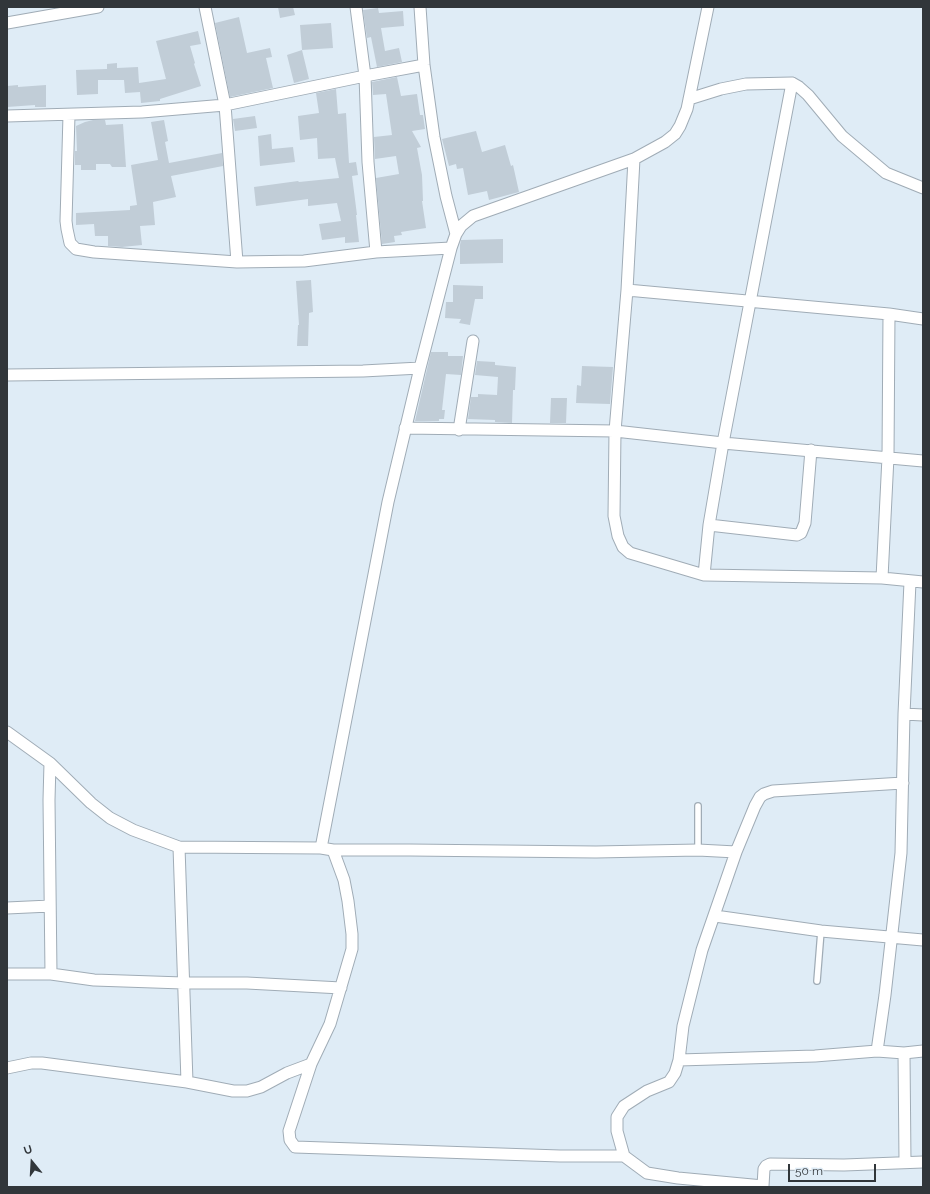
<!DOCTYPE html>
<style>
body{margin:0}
#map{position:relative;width:930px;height:1194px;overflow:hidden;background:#dfecf6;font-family:Raleway,sans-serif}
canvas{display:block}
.frame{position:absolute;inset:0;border:8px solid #31363a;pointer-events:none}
.north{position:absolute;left:12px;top:1142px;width:40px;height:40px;-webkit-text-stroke:3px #dfecf6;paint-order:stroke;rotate:342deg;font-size:11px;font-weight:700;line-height:16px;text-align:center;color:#31363a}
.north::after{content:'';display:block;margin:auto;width:14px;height:18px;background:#31363a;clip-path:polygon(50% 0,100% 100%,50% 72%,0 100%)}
.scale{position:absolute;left:788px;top:1164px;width:88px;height:18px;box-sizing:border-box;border:2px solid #31363a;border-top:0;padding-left:5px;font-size:12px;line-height:14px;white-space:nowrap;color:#31363a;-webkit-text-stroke:3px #dfecf6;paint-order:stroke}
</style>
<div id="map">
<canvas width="930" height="1194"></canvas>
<div class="frame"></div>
<div class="north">U</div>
<div class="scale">50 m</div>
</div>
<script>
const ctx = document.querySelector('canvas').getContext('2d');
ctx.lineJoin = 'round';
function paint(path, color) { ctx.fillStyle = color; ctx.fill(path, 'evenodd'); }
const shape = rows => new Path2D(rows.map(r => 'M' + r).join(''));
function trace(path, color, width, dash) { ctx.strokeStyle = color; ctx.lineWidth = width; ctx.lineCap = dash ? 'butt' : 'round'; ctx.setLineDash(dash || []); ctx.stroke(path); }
const building = shape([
 [278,7,293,7,295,15,280,18],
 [378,8,379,13,403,11,404,26,381,28,385,51,399,48,402,62,377,67,371,37,367,38,363,10],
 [239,17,247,53,270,48,272,57,266,58,273,88,230,97,215,23],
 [331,23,333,48,302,50,300,25],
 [198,31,201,44,190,46,195,63,194,64,201,86,160,99,160,101,141,103,140,92,125,93,124,80,98,80,98,94,77,95,76,70,107,69,107,64,117,63,117,68,138,67,139,83,166,79,156,41],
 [302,50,309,79,294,83,287,55],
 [397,77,401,96,417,94,420,115,423,115,425,129,412,131,421,147,417,148,422,175,423,201,422,201,426,228,401,232,402,235,394,236,395,242,382,244,376,178,399,174,396,156,375,159,374,137,392,135,386,94,373,95,372,82],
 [18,85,18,87,46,85,46,107,35,107,35,105,7,107,7,86],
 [336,89,338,114,346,113,349,163,356,162,358,175,352,176,357,215,356,215,359,242,345,243,345,237,322,240,319,224,341,221,337,203,308,206,308,199,256,206,254,187,298,181,299,182,339,178,335,158,318,159,317,138,300,140,298,116,319,113,316,93],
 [255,116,257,128,235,131,233,119],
 [93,120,105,120,106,125,123,124,126,167,112,167,110,164,96,164,96,170,81,170,81,165,75,165,75,151,77,151,76,126,85,122],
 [164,120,168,141,165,142,169,163,222,153,223,166,171,176,176,197,153,202,155,225,140,226,142,245,122,247,108,246,108,236,95,236,94,224,76,225,76,213,130,210,130,206,137,205,131,165,158,160,151,122],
 [476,131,482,152,505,145,511,166,513,165,519,192,489,200,487,191,468,195,463,168,457,169,456,164,449,166,442,139],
 [271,134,272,149,293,147,295,162,260,166,258,136],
 [503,239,503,263,460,264,460,245,461,240],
 [311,280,313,312,309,313,308,346,297,346,298,325,299,325,296,281],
 [453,285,483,286,483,299,475,299,470,325,459,323,461,319,445,318,446,302,453,302],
 [431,352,448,352,448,356,463,356,461,375,446,374,442,410,445,410,444,419,439,419,439,421,415,421],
 [477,361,495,362,495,365,516,367,515,390,513,390,512,423,495,422,495,420,468,419,471,397,478,397,478,394,497,395,498,377,475,375],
 [582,366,613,367,610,404,576,403,577,385,581,386],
 [551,398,567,398,566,423,550,423]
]);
const lane = shape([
 [698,850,698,806],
 [817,981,821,931]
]);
const street = shape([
 [205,7,225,105,237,262],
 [420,7,424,65,434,137,446,196,456,234,461,226,473,216,634,159,665,142,675,134,680,126,687,109,708,7],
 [7,23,98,7],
 [689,99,721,89,746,84,792,83,799,87,808,95,842,136,886,173,923,188],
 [69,115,66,221,67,229,70,243,76,249,94,252,237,262,304,261,376,252,368,162,365,76,356,7],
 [7,116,142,112,225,105,365,76,424,65],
 [634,159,627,290,615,431,614,516,618,536,623,547,630,553,704,575,882,578,923,582],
 [376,252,451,248],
 [627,290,889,314,923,319],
 [7,375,363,371,420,368],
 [405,428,615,431,723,443,923,461],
 [459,430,473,341],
 [709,525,797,535,801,533,805,523,811,450],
 [704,575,709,525,723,443,792,83],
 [882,578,888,457,889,314],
 [904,714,923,715],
 [7,732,50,763,91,803,110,818,133,830,179,847,321,848,333,850,410,850,596,852,698,850,736,852],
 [50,763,49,800,51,974],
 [179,847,187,1082],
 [321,848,388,502,420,368,451,248,456,234],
 [7,908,50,906],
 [715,916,821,931,923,940],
 [7,974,51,974,94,980,183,983,247,983,341,988],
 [877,1051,885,995,901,853,904,714,910,582],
 [904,1053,905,1162],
 [679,1060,815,1056,877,1051,904,1053,923,1051],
 [311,1064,289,1131,290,1140,295,1147,560,1156,624,1156,647,1173,678,1178,763,1186,764,1169,766,1166,770,1164,844,1165,923,1162],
 [7,1068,31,1063,42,1063,187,1082,233,1091,247,1091,261,1087,287,1073,311,1064,330,1024,352,949,352,934,348,901,344,880,333,850],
 [624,1156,617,1131,617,1117,624,1106,647,1091,669,1082,675,1073,679,1060,683,1026,702,950,736,852,755,806,760,797,764,794,773,791,903,783]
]);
paint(building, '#c1cdd7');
trace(lane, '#a0acb6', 8);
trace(street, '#a0acb6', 13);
trace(lane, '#fff', 5.5);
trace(street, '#fff', 11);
</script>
